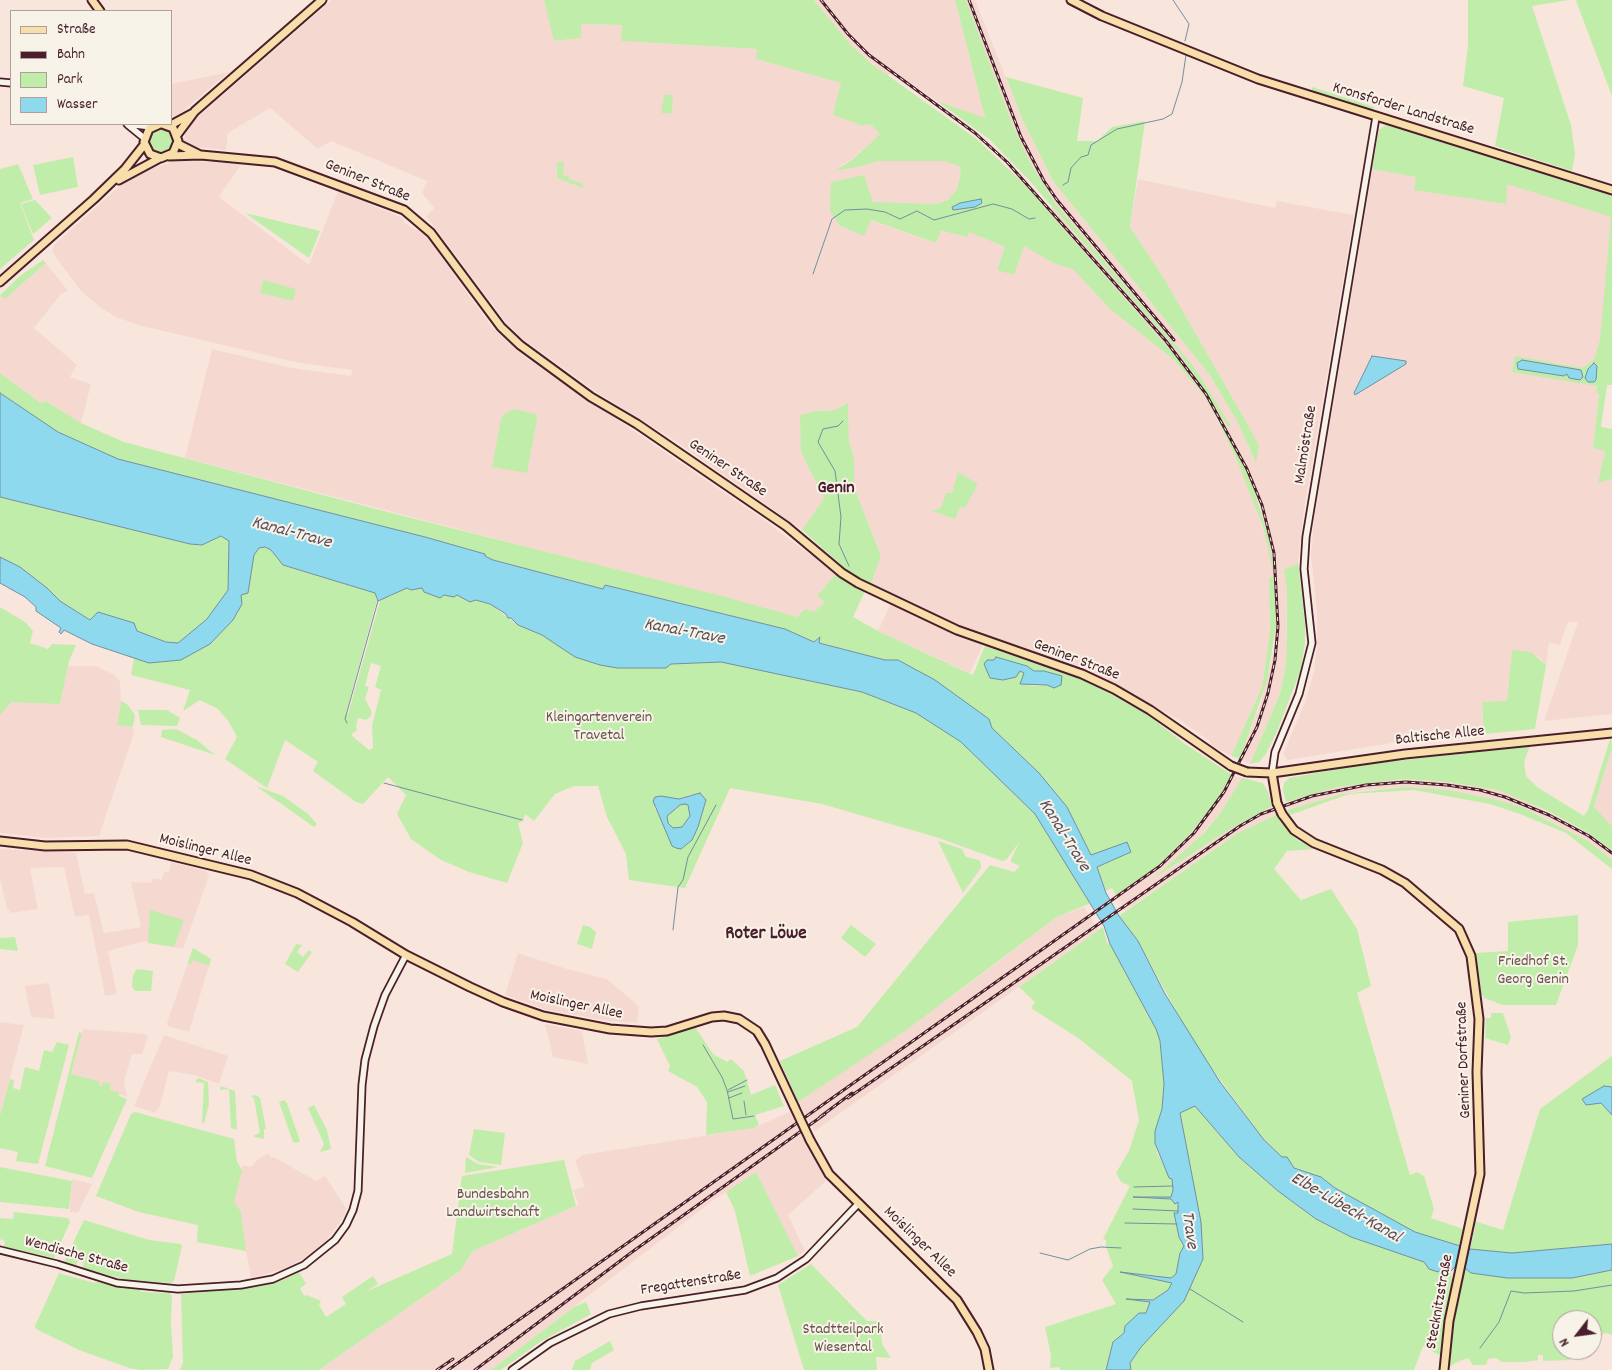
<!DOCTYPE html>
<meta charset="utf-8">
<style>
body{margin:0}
#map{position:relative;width:1612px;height:1370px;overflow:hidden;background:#f8e6dc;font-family:Dekko,sans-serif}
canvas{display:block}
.legend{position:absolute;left:10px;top:10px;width:162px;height:115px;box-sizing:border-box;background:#f7f3e8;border:1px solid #b29e9c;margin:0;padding:6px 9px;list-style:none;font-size:15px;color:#4a1f2b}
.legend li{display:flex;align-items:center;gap:10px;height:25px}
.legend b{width:25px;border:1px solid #b29e9c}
.north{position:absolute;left:1552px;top:1310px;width:50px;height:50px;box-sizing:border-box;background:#f7f3e8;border:1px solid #b29e9c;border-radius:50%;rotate:240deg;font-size:14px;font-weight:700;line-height:20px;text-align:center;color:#4a1f2b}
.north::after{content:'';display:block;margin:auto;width:18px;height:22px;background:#4a1f2b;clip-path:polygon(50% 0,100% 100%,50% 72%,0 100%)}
</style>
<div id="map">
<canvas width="1612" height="1370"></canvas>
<ul class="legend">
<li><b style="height:6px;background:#f8deab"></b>Straße</li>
<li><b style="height:6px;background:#4a1f2b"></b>Bahn</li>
<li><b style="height:14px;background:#c1edaa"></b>Park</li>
<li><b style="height:14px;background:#8ed9ee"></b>Wasser</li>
</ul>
<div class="north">N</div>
</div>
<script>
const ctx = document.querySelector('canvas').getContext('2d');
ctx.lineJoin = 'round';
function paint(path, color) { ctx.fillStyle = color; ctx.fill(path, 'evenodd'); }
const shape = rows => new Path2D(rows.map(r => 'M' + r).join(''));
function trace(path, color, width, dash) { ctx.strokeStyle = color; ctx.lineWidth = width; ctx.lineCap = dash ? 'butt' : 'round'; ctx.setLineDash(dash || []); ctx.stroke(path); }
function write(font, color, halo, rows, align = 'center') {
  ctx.font = font + ' Dekko,sans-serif'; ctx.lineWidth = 4; ctx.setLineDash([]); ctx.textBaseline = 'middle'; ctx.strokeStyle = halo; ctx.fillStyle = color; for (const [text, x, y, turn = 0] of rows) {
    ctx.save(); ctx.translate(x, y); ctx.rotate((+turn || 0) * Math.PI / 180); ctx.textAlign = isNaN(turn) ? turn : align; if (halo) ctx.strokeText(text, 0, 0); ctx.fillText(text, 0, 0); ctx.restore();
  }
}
const built = shape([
 [332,0,544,0,555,41,581,38,581,24,622,25,621,41,757,49,757,59,842,83,866,124,872,126,880,134,851,160,838,167,862,166,878,161,944,161,959,166,961,172,957,189,948,200,936,204,877,203,870,198,870,220,935,243,941,231,966,237,968,231,1005,247,997,270,1024,246,1053,263,1073,268,1110,309,1174,360,1197,388,1217,418,1252,494,1269,549,1274,575,1268,535,1260,506,1251,480,1219,419,1179,360,1050,213,1053,207,1180,354,1230,428,1231,426,1195,368,1056,204,1032,166,1013,126,966,0,975,0,1023,121,1053,181,1209,374,1236,419,1255,462,1243,416,1165,280,1130,227,1138,179,1275,208,1277,201,1354,215,1303,516,1298,563,1285,570,1287,589,1286,664,1280,694,1250,764,1240,759,1260,705,1274,651,1276,626,1274,576,1269,578,1270,632,1262,687,1231,756,1213,746,1208,740,1181,721,1115,685,1085,671,985,637,871,584,881,556,854,487,854,458,849,440,848,403,835,410,815,411,801,452,824,498,802,530,674,440,595,391,520,337,505,321,426,216,434,208,422,193,427,181,331,141,318,149,270,108,228,133,226,150,188,146,184,140,185,133,194,120],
 [814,0,955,0,985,119,937,101,894,72,887,76,851,45],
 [229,72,182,112,171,118,171,84],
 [1386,125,1612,211,1596,393,1599,394,1593,448,1605,451,1599,482,1612,479,1612,714,1544,721,1578,622,1568,622,1560,645,1549,643,1546,665,1539,657,1512,650,1507,702,1482,703,1484,734,1404,741,1288,760,1283,754,1306,700,1314,671,1317,645,1317,612,1311,556,1314,520,1379,130],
 [177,160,241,164,219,197,309,265,338,191,403,218,404,222,415,230,419,229,427,237,491,326,522,355,760,517,836,574,817,596,825,602,814,613,797,617,185,458,212,349,292,368,351,376,352,370,300,363,142,326,118,318,101,308,80,290,52,252,54,245,125,181,144,171],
 [46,263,68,291,61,294,34,328,77,365,70,377,91,384,81,423,46,401,41,403,0,373,0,295,5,299],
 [891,603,955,635,983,645,970,673,878,631],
 [0,642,65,666,96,666,115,675,120,682,121,701,117,725,132,727,134,733,99,836,44,838,0,833],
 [1612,748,1612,826,1594,808],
 [1232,775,1242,778,1221,812,1189,849,1154,879,1229,830,1272,806,1276,815,1238,833,1125,911,1116,895,1155,868,1187,837,1215,803],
 [1405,779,1448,782,1498,790,1519,798,1589,833,1612,851,1612,860,1588,841,1537,814,1493,799,1448,790,1404,787,1367,790,1342,794,1289,809,1286,802,1338,787],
 [0,849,76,853,85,894,94,893,104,933,141,927,131,882,151,883,153,878,162,880,164,872,169,872,171,862,206,871,209,876,183,949,144,941,108,951,117,994,105,996,89,915,75,917,64,867,30,868,38,909,11,913,7,909,0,879],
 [1084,907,1099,930,815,1131,798,1102,962,989,1057,917],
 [193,948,211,959,189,1032,168,1026,167,1023],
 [518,953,567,969,607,979,639,1006,637,1023,609,1021,547,1010,505,995],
 [49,983,55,1019,31,1017,25,986],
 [0,1022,24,1025,0,1115],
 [545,1024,582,1031,588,1064,553,1057],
 [83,1029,146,1034,148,1037,142,1054,132,1054,124,1082,127,1097,110,1090,111,1085,102,1086,99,1085,99,1081,71,1074],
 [164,1035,228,1056,219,1084,194,1075,169,1071,160,1106,155,1113,134,1106],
 [791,1111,826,1181,788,1215,805,1251,798,1256,756,1173,715,1199,491,1370,319,1370,460,1271,473,1251,579,1205,573,1190,585,1187,575,1161,582,1155,754,1128],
 [135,1112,234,1139,237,1162,242,1170,243,1165,251,1167,257,1160,269,1153,271,1158,274,1157,316,1181,325,1176,346,1208,345,1215,326,1241,305,1258,284,1269,251,1278,246,1251,197,1242,198,1225,139,1212,96,1196,131,1114],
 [72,1179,92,1184,78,1213,70,1212]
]);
const green = shape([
 [544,0,814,0,851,45,872,64,978,140,1024,184,1179,360,1219,419,1251,480,1268,535,1275,575,1276,626,1267,681,1240,759,1231,756,1262,687,1270,632,1269,578,1274,576,1263,527,1238,463,1217,418,1197,388,1174,360,1110,309,1073,269,1053,263,1024,246,1014,275,997,270,1005,247,969,232,967,237,941,231,936,243,871,220,864,236,839,225,830,211,831,182,864,175,873,202,936,204,948,200,957,189,961,172,959,166,944,161,878,161,862,166,834,171,852,160,880,134,872,126,866,124,863,126,833,115,841,83,756,59,757,49,621,41,622,25,581,24,581,38,554,41],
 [955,0,966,0,1013,126,1032,166,1056,204,1195,368,1231,426,1229,428,1180,354,1028,179,989,139,937,101,985,118],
 [1468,0,1569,0,1532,6,1571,125,1575,155,1572,171,1495,146,1504,98,1463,86,1468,45],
 [1576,0,1612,0,1612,96,1578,6],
 [1006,77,1083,98,1077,141,1097,141,1112,127,1145,121,1130,227,1165,280,1243,416,1259,446,1256,463,1236,419,1209,374,1053,181,1023,121],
 [1312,87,1374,107,1372,113,1312,92],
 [664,95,673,95,672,113,661,113],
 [1386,125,1612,196,1612,385,1607,385,1601,427,1612,429,1612,479,1598,483,1605,451,1593,448,1599,394,1596,393,1597,386,1512,372,1515,356,1582,368,1594,360,1600,340,1611,217,1507,184,1506,204,1414,190,1416,177,1372,169,1379,130],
 '148 141a13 13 0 1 1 26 0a13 13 0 1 1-26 0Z',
 [73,157,78,187,40,195,33,165],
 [557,162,564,162,563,175,569,176,569,179,583,184,583,188,557,178],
 [18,164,33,199,20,203,34,240,0,269,0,169],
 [35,200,52,218,33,234,21,204],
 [245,213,320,231,309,258],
 [43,260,46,263,5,299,0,295,20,276],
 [263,280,296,289,293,301,260,293],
 [0,373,41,403,46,401,81,423,124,442,376,509,722,596,797,617,805,609,814,612,825,602,817,596,836,574,865,591,853,617,878,631,973,675,985,646,1089,682,1148,715,1185,744,1232,775,1215,803,1187,837,1155,868,1116,895,1112,888,1106,891,1097,867,1131,852,1127,842,1091,855,1067,807,1039,773,992,728,989,719,935,680,898,660,885,660,819,643,818,637,815,642,785,629,605,585,603,589,493,560,485,556,485,554,425,537,118,459,58,432,0,393],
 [996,657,1027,666,1034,671,1044,671,1062,676,1047,685,1035,686,1020,684,1024,672,1020,671,1003,680,996,679,990,678,987,660,995,660],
 [848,403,849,440,854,458,854,487,881,556,871,584,849,572,802,530,824,498,801,452,800,415,815,411,835,410],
 [514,409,536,414,537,419,527,473,492,467,501,419,503,415],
 [958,472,978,484,965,508,960,507,955,519,932,511,941,508,946,493,952,493],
 [0,497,190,544,202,545,221,536,226,538,229,541,230,551,228,590,207,619,178,643,166,642,137,631,134,623,98,612,91,620,60,601,20,567,0,557],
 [265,547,271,550,283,565,375,593,377,600,346,713,348,714,380,601,384,597,389,597,407,588,411,590,423,587,444,595,456,595,470,602,476,600,490,604,518,625,542,635,584,660,597,663,721,661,862,692,916,713,961,742,1035,814,1091,903,1057,917,909,1028,798,1102,780,1061,857,1027,990,865,1014,872,1020,866,1011,862,1011,859,1020,841,1006,860,1002,861,939,838,822,804,730,788,685,888,629,880,626,854,607,817,598,786,574,786,555,794,534,821,525,814,523,821,518,823,523,843,507,883,469,872,441,860,411,839,397,814,406,795,388,777,363,804,356,802,313,771,318,762,285,740,267,788,225,759,237,737,229,722,218,709,200,700,183,711,190,690,131,675,134,658,149,663,180,660,210,644,238,613,242,604,241,595,248,593,254,555,259,548],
 [371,663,381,666,375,687,381,690,372,726,373,748,369,750,351,735,357,730,356,726,358,718,366,720,371,716,371,710,365,699,369,687,365,686],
 [692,794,698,827,692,840,681,849,654,807,671,799,679,799],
 [1298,563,1305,623,1305,643,1301,669,1278,729,1266,754,1259,762,1250,764,1280,694,1286,664,1287,625,1287,589,1284,570],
 [0,607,25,622,33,631,30,643,48,649,52,644,76,645,69,661,60,704,11,702,0,715],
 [1512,650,1531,652,1546,665,1535,729,1484,734,1482,702,1507,701],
 [121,701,127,704,135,715,133,727,117,725],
 [138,710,167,710,180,718,177,726,141,725],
 [176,729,197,740,215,755,161,737,162,730],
 [1611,736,1612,748,1594,807,1612,826,1612,851,1589,833,1546,810,1498,790,1448,782,1405,779,1338,787,1286,802,1283,790,1284,783,1289,778,1359,765,1530,746,1524,762,1526,776,1537,787,1584,816,1588,810],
 [1242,778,1263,783,1268,792,1272,806,1229,830,1153,879,1204,833,1221,812],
 [256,786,283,796,308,814,317,824,314,827],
 [1404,787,1448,790,1493,799,1522,807,1588,841,1612,860,1612,869,1566,833,1520,814,1490,804,1414,790,1349,794,1290,815,1287,810,1342,794],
 [685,804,688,805,690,816,682,828,673,828,668,823,667,816,680,805],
 [1276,815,1296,839,1313,849,1287,851,1274,869,1301,900,1331,889,1357,929,1371,986,1357,993,1410,1175,1417,1172,1424,1176,1434,1209,1431,1218,1463,1229,1459,1246,1415,1232,1335,1188,1321,1177,1294,1168,1287,1157,1282,1157,1264,1140,1194,1044,1138,941,1119,916,1238,833],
 [938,841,962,849,966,857,979,860,981,864,981,868,963,893],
 [150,910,184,920,174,947,148,943],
 [1578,915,1578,945,1556,1005,1503,1005,1484,998,1481,993,1476,953,1508,951,1508,922],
 [583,925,590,927,596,932,592,949,577,944],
 [851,925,876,944,865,957,841,938],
 [1103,927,1107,943,1110,944,1156,1029,1160,1041,1164,1084,1162,1109,1155,1131,1157,1153,1168,1172,1169,1178,1172,1179,1173,1190,1171,1197,1145,1198,1171,1199,1178,1202,1178,1213,1174,1214,1179,1237,1185,1246,1180,1253,1175,1278,1168,1290,1153,1300,1134,1300,1151,1302,1146,1313,1113,1342,1106,1370,1060,1370,1059,1367,1050,1368,1051,1355,1045,1327,1116,1304,1102,1280,1113,1266,1106,1247,1106,1240,1103,1239,1130,1186,1121,1182,1116,1173,1129,1151,1139,1120,1132,1081,1078,1038,1031,1008,1035,1002,1019,987],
 [15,937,18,951,0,949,0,938],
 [296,944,302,945,297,952,303,957,309,950,312,952,298,972,285,964],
 [193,948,211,959,209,966,193,960,191,964,188,963],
 [137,969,153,971,151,991,135,991,132,987,133,975],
 [1491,1013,1503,1013,1511,1037,1508,1045,1485,1038,1486,1018,1491,1018],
 [695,1027,713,1054,727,1062,731,1059,744,1071,751,1095,775,1085,784,1106,755,1115,759,1125,754,1128,706,1135,707,1102,697,1087,668,1071,670,1066,657,1039],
 [79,1032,82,1033,71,1074,99,1081,99,1085,102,1086,103,1082,111,1084,110,1090,120,1093,119,1096,127,1099,92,1178,45,1166],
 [57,1042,69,1045,38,1164,16,1161,18,1152,0,1148,0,1115,10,1079,14,1080,13,1088,20,1090,25,1067,39,1071,44,1050,52,1052],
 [1612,1056,1612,1087,1604,1086,1586,1104,1601,1103,1612,1115,1612,1244,1512,1253,1470,1249,1475,1229,1474,1221,1503,1230,1540,1109],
 [198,1078,208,1082,209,1104,204,1123,202,1123,204,1083,195,1082],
 [221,1086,235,1091,237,1130,231,1128,229,1089,220,1090],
 [256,1095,260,1098,266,1129,264,1129,264,1139,254,1137,254,1135,260,1133,254,1098,251,1096],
 [284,1100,287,1103,300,1141,296,1143,293,1142,279,1102],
 [314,1105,327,1130,331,1149,320,1152,324,1144,308,1108],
 [1195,1106,1239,1157,1278,1191,1316,1219,1351,1237,1451,1271,1452,1283,1441,1356,1423,1346,1414,1370,1131,1370,1130,1363,1141,1347,1201,1222,1180,1113],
 [135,1112,234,1139,237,1162,242,1170,234,1202,241,1212,246,1251,197,1242,198,1225,139,1212,96,1196,131,1114],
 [474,1129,505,1133,501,1165,479,1162,469,1155],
 [466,1157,478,1164,498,1167,465,1173],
 [564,1160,576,1206,473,1251,460,1271,319,1370,180,1370,183,1363,181,1294,261,1286,283,1280,299,1272,306,1284,300,1288,304,1296,307,1295,321,1301,319,1305,326,1317,346,1304,342,1297,373,1276,378,1284,365,1292,452,1254,462,1176],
 [0,1167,72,1181,69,1209,0,1202],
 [756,1172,798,1256,750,1276,735,1211,726,1192],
 [14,1212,68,1218,70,1222,54,1258,4,1247,5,1241,0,1239,0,1218,13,1219],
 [84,1220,149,1240,181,1244,182,1246,174,1281,171,1283,129,1280,82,1269,84,1263,78,1261,75,1267,64,1262],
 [811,1264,867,1321,880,1321,882,1344,891,1358,876,1357,877,1370,804,1370,778,1285],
 [1466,1269,1471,1273,1518,1278,1572,1278,1612,1270,1612,1335,1607,1333,1592,1336,1592,1320,1562,1320,1562,1350,1570,1350,1571,1360,1543,1361,1543,1355,1538,1355,1538,1360,1525,1362,1502,1362,1496,1358,1488,1359,1486,1365,1473,1365,1468,1358,1455,1363,1448,1369,1451,1332,1462,1276],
 [59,1273,94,1283,97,1282,138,1289,142,1292,169,1293,172,1296,171,1326,173,1357,168,1369,140,1370,129,1368,79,1350,36,1329,35,1326],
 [586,1302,591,1314,540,1342,501,1370,491,1370,574,1307],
 [610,1341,614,1350,592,1363,590,1370,572,1370,575,1361]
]);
const water = shape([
 [981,199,982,203,975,207,953,210,952,207,960,203,981,199],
 [1372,356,1406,361,1406,364,1355,395,1354,393,1372,356],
 [1522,360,1581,370,1583,377,1580,380,1569,378,1567,374,1564,376,1518,369,1517,363,1522,360],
 [1594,363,1597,366,1596,380,1594,382,1588,382,1585,378,1588,369,1594,363],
 [0,393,58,432,118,459,425,537,485,554,485,556,493,560,603,589,605,585,785,629,814,642,820,637,819,643,885,660,898,660,935,680,989,719,992,728,1039,773,1067,807,1091,855,1127,842,1131,852,1097,867,1106,893,1119,916,1138,941,1165,994,1220,1082,1264,1140,1282,1157,1287,1157,1294,1168,1321,1177,1335,1188,1415,1232,1470,1249,1512,1253,1612,1244,1612,1270,1572,1278,1507,1278,1471,1273,1466,1269,1455,1267,1451,1271,1443,1268,1438,1272,1429,1269,1424,1262,1351,1237,1316,1219,1278,1191,1239,1157,1195,1106,1180,1113,1201,1222,1203,1259,1184,1301,1141,1347,1130,1363,1131,1370,1106,1370,1113,1342,1124,1333,1125,1326,1139,1313,1146,1313,1150,1302,1126,1299,1153,1300,1168,1290,1172,1283,1120,1272,1171,1278,1176,1274,1180,1253,1184,1246,1179,1237,1174,1213,1178,1213,1178,1202,1175,1204,1171,1199,1133,1197,1171,1197,1173,1190,1172,1179,1169,1178,1155,1143,1155,1131,1162,1109,1164,1084,1160,1041,1156,1029,1110,944,1104,926,1035,814,961,742,916,713,862,692,721,662,671,664,666,668,617,668,600,665,575,657,542,635,518,625,511,618,508,618,506,614,490,604,476,600,470,602,457,595,454,597,444,595,440,598,424,592,422,588,411,590,407,588,378,601,375,593,283,565,271,550,265,547,259,548,254,555,248,593,241,595,242,604,233,620,210,644,181,660,149,663,92,644,64,630,61,634,59,632,61,628,36,611,36,607,25,597,0,583,0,557,20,567,47,588,60,601,90,620,98,612,134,623,137,631,166,642,178,643,207,619,228,590,229,541,221,536,202,545,190,544,0,497,0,393],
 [996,657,1027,666,1034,671,1044,671,1062,676,1061,685,1054,688,1047,685,1020,684,1024,673,1020,671,1016,677,1003,680,990,678,984,664,987,660,994,660,996,657],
 [700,793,706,800,698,827,692,840,681,849,676,848,672,846,653,801,655,797,661,796,679,799,700,793],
 [685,804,688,805,690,816,682,827,673,828,668,823,667,816,680,805,685,804],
 [1604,1086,1612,1087,1612,1115,1601,1103,1586,1105,1582,1099,1604,1086]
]);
const stream = shape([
 [1173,0,1189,24,1185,41],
 [1063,185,1068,182,1071,168,1081,157,1088,155,1091,145,1117,129,1163,119,1172,114,1182,82,1186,55],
 [813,274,832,219,845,210,867,209,885,212,900,219,917,211,934,220,993,204,1012,209,1029,219,1035,218],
 [843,421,838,426,823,429,818,442,835,471,841,517,839,544,849,566],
 [347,723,345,719,378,601],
 [384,783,522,820],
 [673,930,678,887,683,880,688,857,716,805],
 [703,1045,722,1077,727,1090,733,1119,754,1116],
 [728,1090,747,1080],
 [728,1092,745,1086],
 [729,1098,742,1093],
 [744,1101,746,1115],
 [1134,1187,1173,1186],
 [1133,1209,1178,1211],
 [1125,1223,1177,1224],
 [1040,1253,1068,1260,1090,1249,1101,1247,1121,1248],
 [1190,1289,1243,1322],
 [1480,1348,1499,1322,1511,1291,1524,1293,1574,1291,1612,1285]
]);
const minor = shape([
 [0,82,11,83],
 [127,124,152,127],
 [128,125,144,138],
 [1272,773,1275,752,1299,694,1312,643,1304,569,1306,537,1376,117],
 [0,1250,57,1264,117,1283,178,1289,241,1285,273,1279,304,1265,335,1240,346,1225,353,1210,358,1191,362,1085,365,1060,374,1026,385,995,406,955],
 [512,1370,550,1343,609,1314,641,1306,745,1290,777,1278,806,1259,859,1203]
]);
const major = shape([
 [92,0,100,11],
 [1071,0,1102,16,1258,79,1612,190],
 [160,124,149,129,144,142,150,154,161,158,173,153,178,141,173,128,162,124],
 [169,126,193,113],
 [177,135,195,111,322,0],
 [178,144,198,154],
 [169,156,201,155,275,162,404,210,431,233,501,327,520,345,591,397,637,424,786,526,842,573,858,583,957,630,1082,674,1114,689,1150,710,1231,766],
 [119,180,160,158],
 [0,282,94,199,125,169,144,145],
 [1247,772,1272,773,1405,754,1612,733],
 [1272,773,1277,803],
 [1282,814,1294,830,1314,843,1382,870,1405,883,1459,929,1471,956,1479,1019,1477,1072,1480,1174,1449,1321,1444,1370],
 [0,841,45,846,127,845,251,875,297,893,352,922,406,955,470,987,503,1002,543,1016,610,1029,651,1032,667,1031,712,1017,724,1016,739,1019,757,1031,765,1044,794,1106],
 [810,1140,829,1174,957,1300,977,1332,985,1349,989,1370]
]);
const rail = shape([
 [969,0,1021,137,1044,181,1057,200,1174,340],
 [848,1098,1240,826,1261,814,1312,796,1366,785,1406,782,1447,785,1480,790,1505,797,1549,815,1589,836,1612,853],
 [820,1117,852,1093],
 [437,1370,453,1359],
 [448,1370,1160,866,1194,833,1224,792,1257,727,1268,693,1275,660,1278,626,1274,553,1262,505,1247,469,1206,394,1166,341,1007,162,975,133,869,55,848,34,821,0],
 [475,1370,632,1252,825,1114]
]);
const majorBridge = shape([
 [1231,766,1247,772],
 [1277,803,1282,814],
 [794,1106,810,1140]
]);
const streetNames = [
 ["Kronsforder Landstraße",1403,110,17],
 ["Geniner Straße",367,182,22],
 ["Malmöstraße",1307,445,-81],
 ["Geniner Straße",727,469,34],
 ["Geniner Straße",1076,661,21],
 ["Baltische Allee",1440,737,-6],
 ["Moislinger Allee",205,851,14],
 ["Moislinger Allee",576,1006,12],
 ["Geniner Dorfstraße",1465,1060,-92],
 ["Moislinger Allee",919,1243,44],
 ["Wendische Straße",76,1256,15],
 ["Fregattenstraße",691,1284,-9],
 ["Stecknitzstraße",1441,1302,-80]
];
const parkNames = [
 ["Kleingartenverein",599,719],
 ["Travetal",599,737],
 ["Friedhof St.",1533,963],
 ["Georg Genin",1533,981],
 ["Bundesbahn",493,1196],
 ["Landwirtschaft",493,1214],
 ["Stadtteilpark",843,1331],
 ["Wiesental",843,1349]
];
const neighbourhoodNames = [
 ["Genin",836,490]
];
const waterNames = [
 ["Kanal-Trave",291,534,15],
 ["Kanal-Trave",684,633,11],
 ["Kanal-Trave",1063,836,58],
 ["Elbe-Lübeck-Kanal",1345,1209,30],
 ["Trave",1188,1230,82]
];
const quarterNames = [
 ["Roter Löwe",766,935]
];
paint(built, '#f5d9d1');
paint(green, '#c1edaa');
paint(water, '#8ed9ee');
trace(water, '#738fa0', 1);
trace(stream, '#738fa0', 1);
trace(minor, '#4a1f2b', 9);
trace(major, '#4a1f2b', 11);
trace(minor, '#f7f3e8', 5.5);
trace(major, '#f8deab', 7);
trace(rail, '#4a1f2b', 3);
trace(rail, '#f7f3e8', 1, [4]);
trace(majorBridge, '#4a1f2b', 11, []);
trace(majorBridge, '#f8deab', 7);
write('16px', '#4a1f2b', '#f7f3e8', streetNames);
write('16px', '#68524b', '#f7f3e8', parkNames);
write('bold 18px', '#4a1f2b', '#f7f3e8', neighbourhoodNames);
write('italic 18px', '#5b4e5c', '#f7f3e8', waterNames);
write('bold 19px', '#4a1f2b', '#f7f3e8', quarterNames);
</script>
